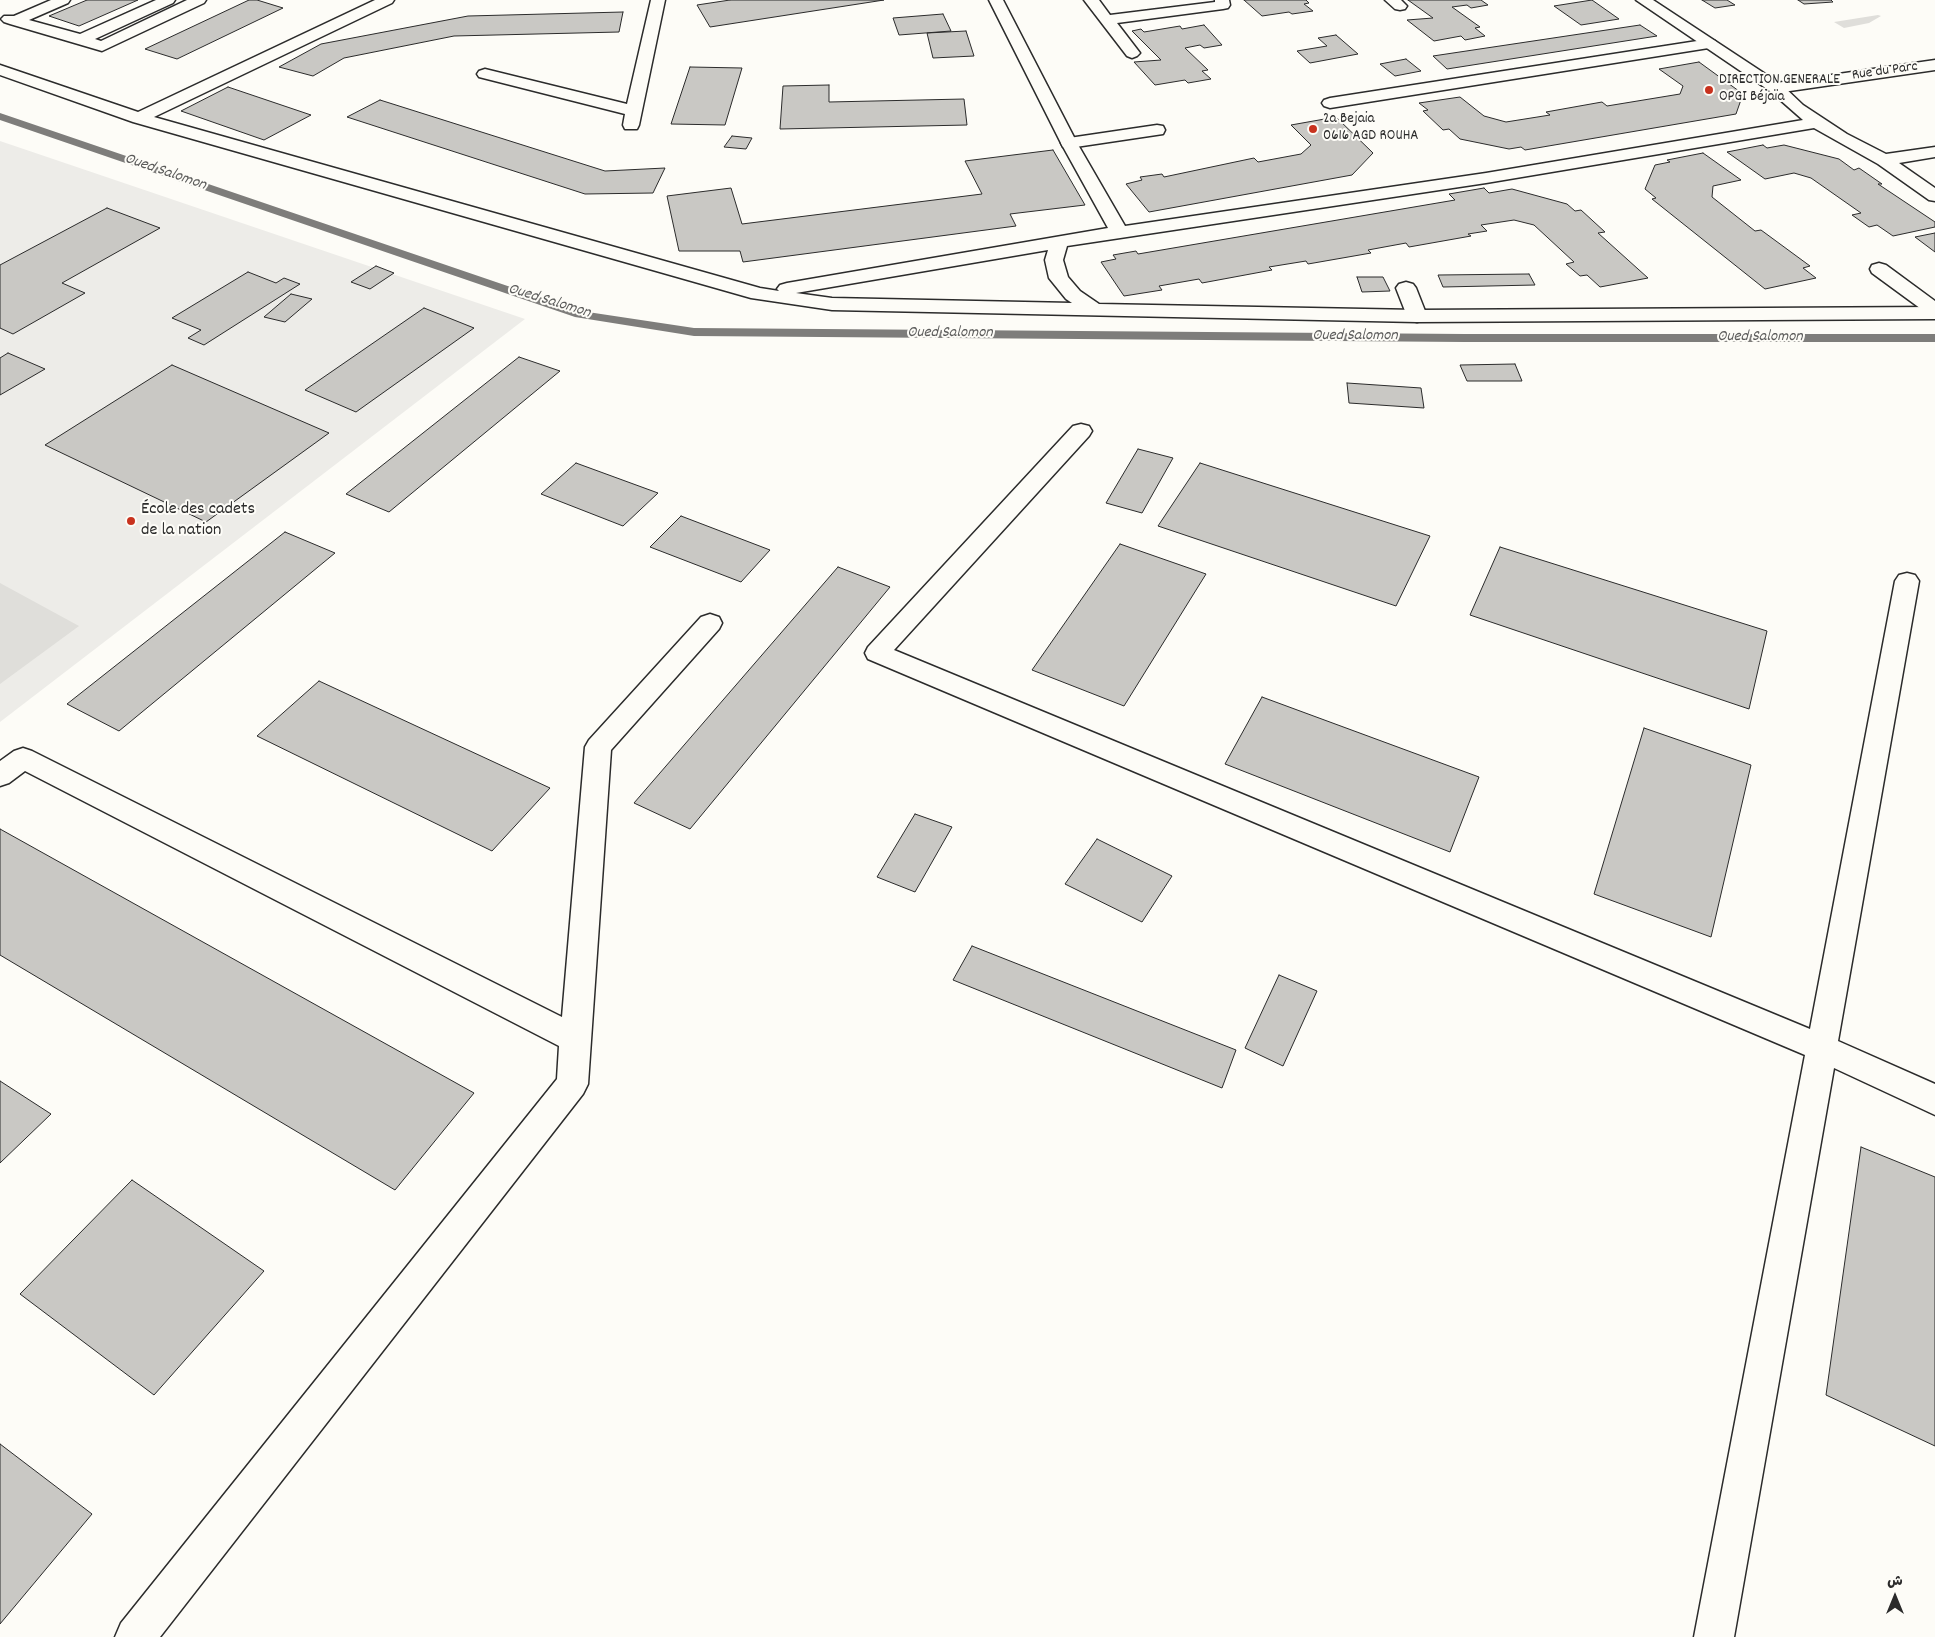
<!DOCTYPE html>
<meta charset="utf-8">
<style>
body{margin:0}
#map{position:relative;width:1935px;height:1637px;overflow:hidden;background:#fdfcf7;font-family:Dekko,"Playpen Sans Arabic",sans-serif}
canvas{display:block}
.north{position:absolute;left:1870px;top:1572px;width:50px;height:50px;-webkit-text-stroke:4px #fdfcf7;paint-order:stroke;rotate:0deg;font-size:14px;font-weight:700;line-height:20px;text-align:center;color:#2b2b2b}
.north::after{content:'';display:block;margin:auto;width:18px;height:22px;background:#2b2b2b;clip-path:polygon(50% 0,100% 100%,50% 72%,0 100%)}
</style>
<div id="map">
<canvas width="1935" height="1637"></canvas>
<div class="north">ش</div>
</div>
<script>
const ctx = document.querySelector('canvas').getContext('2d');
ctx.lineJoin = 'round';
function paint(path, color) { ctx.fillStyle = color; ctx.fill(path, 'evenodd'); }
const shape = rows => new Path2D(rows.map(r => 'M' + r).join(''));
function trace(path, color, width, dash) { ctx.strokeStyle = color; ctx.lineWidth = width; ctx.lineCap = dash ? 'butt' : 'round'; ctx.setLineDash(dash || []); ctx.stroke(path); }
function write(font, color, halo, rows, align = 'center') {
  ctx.font = font + ' Dekko,sans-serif'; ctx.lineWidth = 4; ctx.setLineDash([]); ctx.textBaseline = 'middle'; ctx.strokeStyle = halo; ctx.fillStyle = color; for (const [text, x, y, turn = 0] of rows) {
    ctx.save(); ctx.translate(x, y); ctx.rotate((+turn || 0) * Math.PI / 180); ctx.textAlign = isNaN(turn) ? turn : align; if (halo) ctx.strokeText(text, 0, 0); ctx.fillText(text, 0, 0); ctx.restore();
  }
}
const built = shape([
 [0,141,525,319,0,722]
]);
const green = shape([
 [1878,15,1881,16,1869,23,1844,28,1834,22],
 [0,583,79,626,0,684]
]);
const stream = shape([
 [0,113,581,311,694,328,1464,334,1935,334,1935,342,1464,342,694,336,575,317,0,120,0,113]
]);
const building = shape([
 [87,0,138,0,79,26,49,16,87,0],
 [249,0,257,0,283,8,177,59,145,49,249,0],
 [730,0,884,0,710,27,697,5,730,0],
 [1244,0,1306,0,1309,3,1304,4,1313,11,1292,14,1289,12,1262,16,1244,0],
 [1408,0,1481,0,1488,5,1471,8,1467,5,1452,7,1480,27,1475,28,1485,36,1465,40,1461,36,1434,41,1407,20,1433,18,1408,0],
 [1592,0,1619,19,1581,25,1554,6,1592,0],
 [1702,0,1727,0,1735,5,1715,8,1702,0],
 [1798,0,1831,0,1833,2,1804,4,1798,0],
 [623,12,619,32,454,36,344,58,313,76,279,67,321,44,468,16,623,12],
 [943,14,951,31,899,35,893,18,943,14],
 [1204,25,1222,45,1204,48,1200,45,1185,48,1208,70,1202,71,1211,79,1188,83,1185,80,1155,85,1134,62,1161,60,1132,31,1141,29,1144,32,1180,26,1182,29,1204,25],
 [1640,25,1657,36,1447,69,1433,56,1640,25],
 [966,31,974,56,933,58,927,33,966,31],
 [1336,35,1358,54,1310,63,1297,51,1327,46,1318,38,1336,35],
 [1406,59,1421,71,1395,76,1380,64,1406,59],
 [1699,62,1743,94,1736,114,1525,150,1521,147,1509,149,1460,139,1449,129,1443,130,1423,111,1428,110,1419,103,1460,97,1484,116,1506,122,1550,115,1546,112,1602,102,1607,106,1680,94,1683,86,1659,69,1699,62],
 [690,67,742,68,725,125,671,124,690,67],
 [829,85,829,102,964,99,967,125,780,129,783,86,829,85],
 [228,87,311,115,264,140,181,111,228,87],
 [380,100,605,171,665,168,653,193,585,194,347,117,380,100],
 [1336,117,1373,153,1352,175,1149,212,1126,184,1142,180,1140,177,1162,174,1164,177,1254,158,1258,162,1301,154,1311,145,1291,125,1336,117],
 [732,136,752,138,746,149,724,147,732,136],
 [1763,145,1767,148,1784,145,1839,159,1854,170,1859,168,1882,184,1878,184,1935,222,1935,227,1893,236,1877,225,1869,227,1852,215,1861,213,1811,178,1794,173,1765,179,1727,152,1763,145],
 [1053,150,1085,205,1010,214,1016,226,743,262,740,251,679,251,667,196,731,188,742,224,982,194,965,161,1053,150],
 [1703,153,1741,180,1713,186,1712,197,1755,231,1761,230,1810,266,1803,268,1816,278,1765,289,1652,199,1656,198,1645,189,1655,165,1670,162,1667,160,1703,153],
 [1484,188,1489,193,1512,189,1567,204,1575,211,1581,210,1605,232,1598,233,1648,278,1600,287,1587,275,1580,276,1566,264,1574,262,1534,225,1514,220,1481,225,1487,231,1468,234,1471,236,1409,247,1406,243,1368,250,1371,253,1308,264,1306,261,1269,267,1272,270,1202,283,1199,279,1159,286,1162,290,1124,296,1101,262,1116,259,1113,255,1136,251,1138,254,1455,200,1449,194,1484,188],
 [107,208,160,228,62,283,85,293,13,334,0,328,0,265,107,208],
 [1935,233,1935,252,1915,237,1935,233],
 [376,266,394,273,370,289,351,282,376,266],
 [248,272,276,283,284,278,300,284,204,345,188,338,201,330,172,318,248,272],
 [1529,274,1535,285,1443,287,1438,275,1529,274],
 [1357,277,1383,277,1390,291,1362,292,1357,277],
 [291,294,312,299,285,322,264,317,291,294],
 [424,308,474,328,356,412,305,390,424,308],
 [8,353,45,369,0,395,0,358,8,353],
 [519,357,560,371,389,512,346,494,519,357],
 [1515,364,1522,381,1467,381,1460,365,1515,364],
 [172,365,329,433,206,522,45,445,172,365],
 [1347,383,1421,388,1424,408,1349,403,1347,383],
 [1138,449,1173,458,1142,513,1106,503,1138,449],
 [576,463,658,493,623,526,541,494,576,463],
 [1200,463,1430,536,1396,606,1158,526,1200,463],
 [681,516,770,550,741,582,650,547,681,516],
 [285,532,335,553,119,731,67,704,285,532],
 [1120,544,1206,574,1124,706,1032,670,1120,544],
 [1500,547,1767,631,1749,709,1470,615,1500,547],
 [838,567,890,587,690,829,634,803,838,567],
 [319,681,550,788,492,851,257,736,319,681],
 [1262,697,1479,777,1450,852,1225,764,1262,697],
 [1644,728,1751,765,1711,937,1594,894,1644,728],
 [915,814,952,827,915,892,877,877,915,814],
 [0,829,474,1093,395,1190,0,955,0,829],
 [1097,839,1172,876,1142,922,1065,884,1097,839],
 [972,946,1236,1050,1222,1088,953,980,972,946],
 [1279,975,1317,991,1283,1066,1245,1048,1279,975],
 [0,1081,51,1114,0,1163,0,1081],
 [1861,1147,1935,1177,1935,1446,1826,1395,1861,1147],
 [132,1180,264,1271,154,1395,20,1294,132,1180],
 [0,1444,92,1514,0,1624,0,1444]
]);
const service = shape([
 [51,0,70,0,68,3,29,20,80,34,156,0,175,0,173,3,95,39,101,41,187,0,206,0,204,3,102,51,10,24,4,22,1,19,4,16,14,16,51,0],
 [651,0,665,0,639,125,637,129,625,129,623,125,625,114,479,77,477,74,479,71,485,69,627,104,651,0],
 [1084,0,1099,0,1110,15,1215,2,1215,0,1229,0,1230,5,1228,8,1223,9,1117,23,1140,53,1137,56,1132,58,1127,56,1084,0],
 [1385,0,1401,0,1407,6,1405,9,1400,10,1395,9,1385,0],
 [1710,39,1715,41,1718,44,1715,47,1330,108,1324,106,1322,103,1324,100,1330,98,1710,39],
 [1157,125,1163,126,1165,130,1163,134,1069,148,1063,147,1061,143,1063,139,1069,138,1157,125],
 [1879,263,1886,265,1935,301,1935,316,1928,314,1872,273,1870,269,1872,265,1879,263],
 [1406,282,1413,284,1416,288,1427,316,1424,320,1417,322,1410,320,1407,316,1396,288,1399,284,1406,282],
 [1081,424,1089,426,1092,431,1089,436,894,650,1810,1029,1895,581,1899,575,1907,573,1915,575,1919,581,1838,1041,1935,1084,1935,1115,1834,1068,1734,1637,1694,1637,1805,1055,868,659,865,653,868,647,1073,426,1081,424],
 [710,614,719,617,722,623,719,629,611,750,588,1084,583,1094,160,1637,115,1637,121,1623,557,1079,559,1046,25,771,9,783,0,786,0,761,14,751,23,748,32,751,562,1017,585,747,589,740,701,617,710,614]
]);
const pedestrian = shape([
 [1935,60,1935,70,1776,93,1770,91,1768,88,1770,85,1776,83,1935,60]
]);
const minor = shape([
 [375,0,394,0,392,3,154,117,760,288,779,291,777,289,780,285,787,283,1108,228,1061,143,989,0,1003,0,1077,143,1125,226,1486,173,1803,120,1770,91,1636,0,1653,0,1782,85,1803,105,1847,134,1886,154,1935,147,1935,157,1899,163,1935,188,1935,201,1929,200,1878,164,1814,128,1486,183,1067,246,1063,260,1068,277,1080,291,1099,304,1417,310,1935,307,1935,319,1417,322,832,310,751,298,133,122,0,75,0,65,138,112,375,0],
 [1048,250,1045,260,1049,278,1066,299,1072,303,832,298,796,293,1048,250]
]);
const markers = [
 [1709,90,5,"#c8321e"],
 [1313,129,5,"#c8321e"],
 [131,521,5,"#c8321e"]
];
const farStreetnames = [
 ["Rue du Parc",1885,72,-8]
];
const farPoinames = [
 ["DIRECTION GENERALE",1719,81],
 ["OPGI Béjaïa",1719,98],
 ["2a Bejaia",1323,120],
 ["0616 AGD ROUHA",1323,137]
];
const farWaternames = [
 ["Oued Salomon",165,173,19],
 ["Oued Salomon",549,302,17],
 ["Oued Salomon",950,334],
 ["Oued Salomon",1355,337],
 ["Oued Salomon",1760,338]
];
const poiNames = [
 ["École des cadets",141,511],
 ["de la nation",141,532]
];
paint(built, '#edece8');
paint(green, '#dfdeda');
paint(stream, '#7e7d7b');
paint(building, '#c9c8c4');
trace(building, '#2b2b2b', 1);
trace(service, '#2b2b2b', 3);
trace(pedestrian, '#2b2b2b', 3);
trace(minor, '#2b2b2b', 3);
paint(service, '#fdfcf7');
paint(pedestrian, '#fdfcf7');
paint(minor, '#fdfcf7');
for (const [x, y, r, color] of markers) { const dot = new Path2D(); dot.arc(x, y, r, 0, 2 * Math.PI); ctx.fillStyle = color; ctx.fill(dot); trace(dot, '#fdfcf7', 2); }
write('15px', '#2b2b2b', '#fdfcf7', farStreetnames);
write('15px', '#2b2b2b', '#fdfcf7', farPoinames, 'left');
write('italic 16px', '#5b5b5a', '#fdfcf7', farWaternames);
write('18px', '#2b2b2b', '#fdfcf7', poiNames, 'left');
</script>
